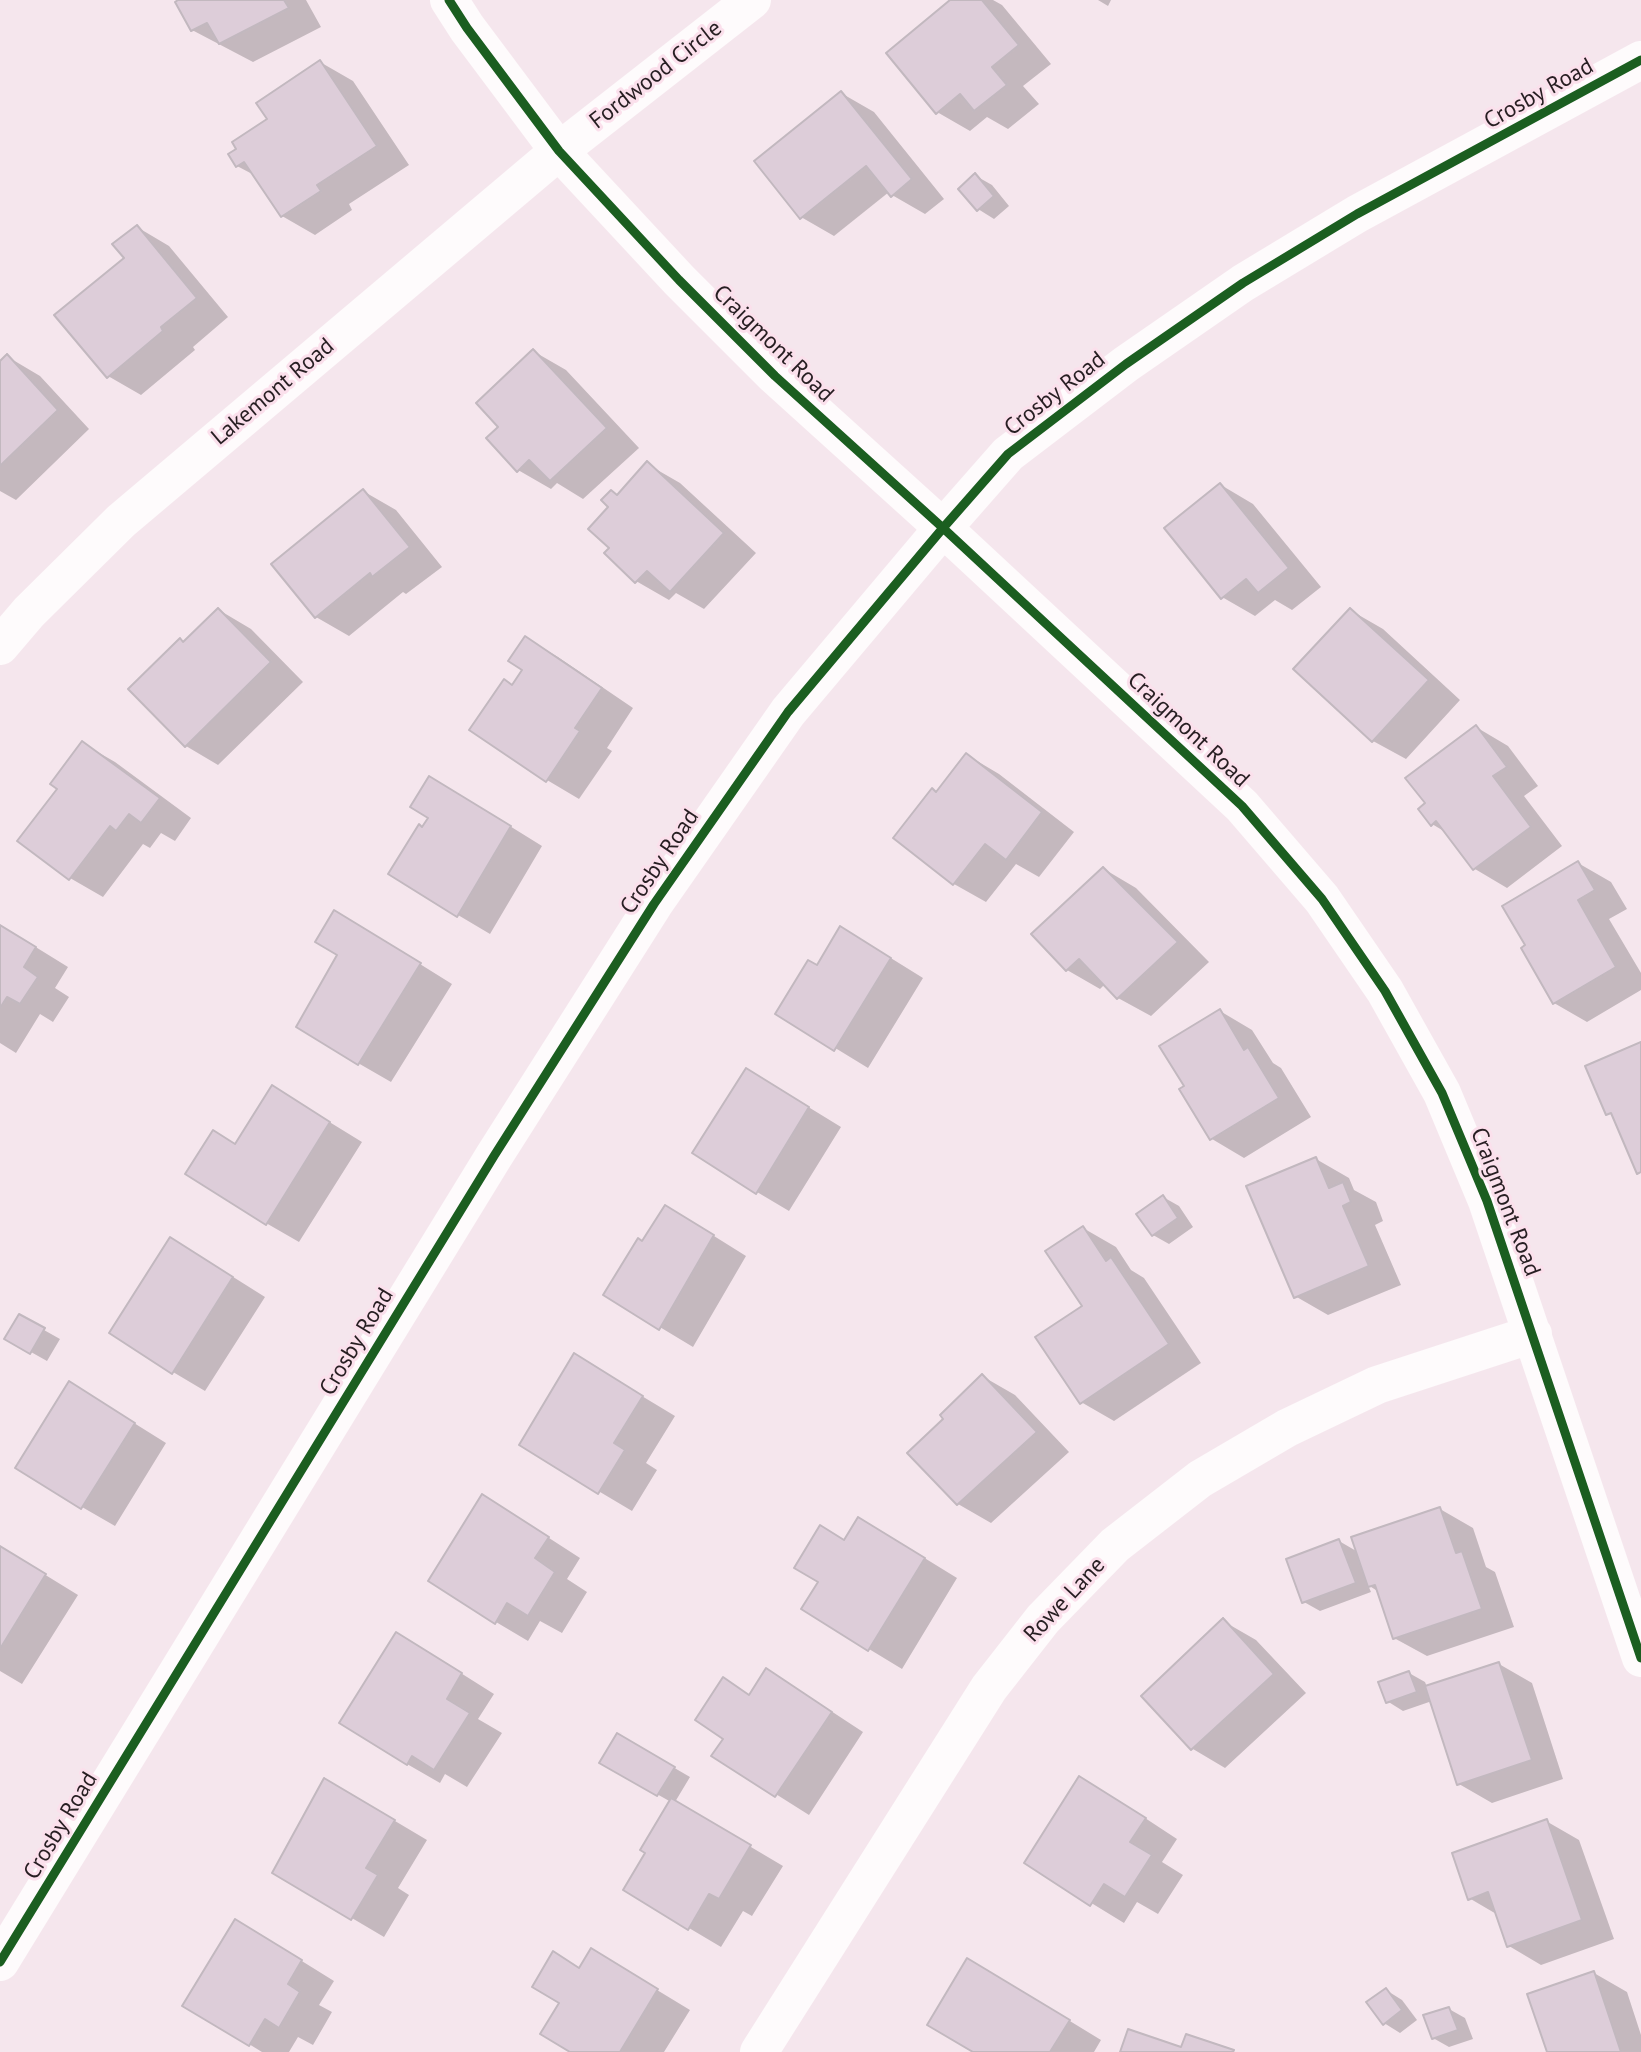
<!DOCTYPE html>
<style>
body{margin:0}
canvas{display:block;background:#f5e6ed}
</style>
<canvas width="1641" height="2052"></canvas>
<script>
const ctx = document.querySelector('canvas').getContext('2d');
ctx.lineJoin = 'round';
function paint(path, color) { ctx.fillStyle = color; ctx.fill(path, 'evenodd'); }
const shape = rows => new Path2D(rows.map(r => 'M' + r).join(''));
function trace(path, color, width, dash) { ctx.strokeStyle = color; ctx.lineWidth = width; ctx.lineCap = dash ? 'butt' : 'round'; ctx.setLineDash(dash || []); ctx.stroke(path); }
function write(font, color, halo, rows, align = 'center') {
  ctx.font = font + ' "PT Sans",sans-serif'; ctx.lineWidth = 6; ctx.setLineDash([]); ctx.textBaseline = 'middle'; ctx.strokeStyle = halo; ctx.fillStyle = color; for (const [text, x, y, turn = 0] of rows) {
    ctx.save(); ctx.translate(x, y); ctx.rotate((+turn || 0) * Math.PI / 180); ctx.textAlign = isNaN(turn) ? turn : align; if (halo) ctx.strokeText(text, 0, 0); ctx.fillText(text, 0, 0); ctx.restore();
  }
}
const shadow = shape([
 [182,0,306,0,321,27,253,62,192,30],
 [953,0,993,0,1002,5,1051,64,1023,86,1039,104,1008,129,987,117,970,131,937,112],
 [1098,0,1111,0,1108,6],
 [320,62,353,81,409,165,349,204,352,210,315,235,282,216,256,176,237,166,269,120],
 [841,93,874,112,944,199,925,214,892,195,889,192,834,236,801,217],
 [976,176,992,185,1009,206,994,219,978,209],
 [137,227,169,246,228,317,193,347,195,350,141,395,108,376,126,258],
 [533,351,566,370,639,448,583,499,557,483,551,489,518,470,501,427],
 [8,357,40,376,89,429,16,500,0,491,0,364],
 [647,464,680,483,756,553,704,609,676,593,669,600,636,581,612,548,618,496],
 [1221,485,1253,504,1321,587,1292,610,1275,600,1255,616,1222,597],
 [363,491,396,510,442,567,406,594,403,592,349,636,316,617],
 [219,610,251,629,303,682,218,765,186,746,180,640,185,643],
 [1350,610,1383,629,1460,700,1406,759,1373,741],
 [526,638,558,657,633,708,607,748,612,751,579,799,547,780,513,687,524,670],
 [1476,727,1508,746,1538,786,1524,796,1562,846,1507,888,1475,869,1447,833,1432,824,1427,804],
 [82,743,115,762,191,818,175,841,161,833,150,848,143,844,103,897,70,878,59,789],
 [967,755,999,774,1074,832,1039,877,1016,864,986,902,954,884,937,793],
 [463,797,542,846,490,934,458,915,423,829],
 [1578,863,1611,882,1627,909,1609,919,1641,973,1641,990,1587,1022,1554,1003],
 [1104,869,1136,888,1209,962,1151,1016,1118,998,1105,984,1100,989,1067,970],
 [0,925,68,967,55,988,69,997,53,1022,40,1014,16,1053,0,1043],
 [367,931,452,984,391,1082,358,1063],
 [873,947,923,978,868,1068,778,1013,817,967],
 [1220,1011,1252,1030,1273,1063,1281,1068,1311,1117,1244,1158,1212,1139,1181,1090,1186,1087],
 [779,1089,841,1127,789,1211,757,1192],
 [305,1107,362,1142,299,1242,266,1223,236,1146],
 [1316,1159,1349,1178,1354,1190,1376,1202,1383,1221,1375,1225,1401,1285,1328,1315,1295,1296],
 [1163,1197,1179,1206,1193,1227,1169,1244,1153,1235],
 [698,1226,746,1256,693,1347,605,1294],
 [1083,1228,1116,1247,1131,1270,1144,1278,1201,1363,1114,1421,1081,1402,1084,1306],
 [203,1258,265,1297,205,1391,173,1372],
 [19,1316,60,1339,47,1361,6,1338],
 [607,1375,675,1416,646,1463,657,1470,632,1511,521,1445],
 [982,1376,1015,1395,1069,1452,991,1523,958,1504,945,1419],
 [102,1403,166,1443,115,1526,82,1507],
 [1440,1509,1473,1528,1486,1567,1495,1572,1514,1627,1427,1656,1394,1638,1379,1592,1368,1585,1371,1592,1320,1611,1304,1602,1339,1541,1358,1552],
 [515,1516,580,1558,567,1579,587,1592,562,1633,540,1621,528,1641,496,1622],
 [892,1538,957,1578,902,1669,803,1609,845,1541],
 [0,1547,78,1595,22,1684,0,1671],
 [1223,1621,1256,1640,1306,1693,1225,1768,1193,1749,1143,1696],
 [429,1653,494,1694,478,1719,502,1733,467,1787,445,1774,440,1783,407,1764],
 [1499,1664,1532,1683,1563,1779,1492,1803,1459,1784,1432,1701,1403,1711,1387,1701,1409,1673,1425,1682,1427,1687],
 [766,1671,799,1690,863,1732,809,1815,714,1755,725,1738,723,1680,751,1696],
 [618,1735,690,1777,675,1802,783,1866,752,1916,743,1911,721,1947,689,1928,647,1852,671,1802,602,1763],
 [1113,1797,1177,1839,1162,1862,1183,1875,1158,1914,1137,1902,1124,1923,1026,1863],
 [358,1799,427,1840,398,1888,409,1895,384,1937,274,1872],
 [1546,1821,1579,1840,1614,1939,1541,1965,1509,1946,1498,1915,1469,1898],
 [268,1940,334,1981,319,2005,332,2012,313,2045,298,2037,289,2052,262,2052,185,2005],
 [580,1969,624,1970,690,2010,664,2052,574,2052],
 [1594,1973,1627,1992,1641,2035,1641,2052,1549,2052],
 [1001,1979,1101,2040,1094,2052,976,2052],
 [1386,1990,1402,2000,1417,2020,1400,2033,1384,2023],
 [1449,2009,1465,2018,1473,2039,1449,2047,1433,2038]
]);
const building = shape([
 [178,0,284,0,289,8,219,44,207,23,191,31,175,2,178,0],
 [950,0,982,0,1019,45,992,67,1007,85,974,111,960,94,936,114,886,53,950,0],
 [320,60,377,146,317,185,321,191,281,217,244,162,236,167,228,154,236,149,232,142,267,119,256,103,320,60],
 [841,91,912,179,891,197,866,166,800,219,754,161,841,91],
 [975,173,994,196,977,211,958,189,975,173],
 [137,225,197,298,161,327,163,331,107,378,54,315,124,258,112,244,137,225],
 [533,349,607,428,550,481,529,460,517,472,486,438,498,427,476,403,533,349],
 [7,354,58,410,0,466,0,361,7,354],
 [647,461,724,533,670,592,647,571,635,583,604,553,609,548,588,529,608,507,601,500,611,490,617,495,647,461],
 [1220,483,1289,568,1258,593,1246,579,1221,599,1164,528,1220,483],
 [363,489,410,547,372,577,370,573,315,618,271,564,363,489],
 [218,608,271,662,185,747,128,689,180,638,183,642,218,608],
 [1350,608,1429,680,1372,742,1293,669,1350,608],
 [525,636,602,688,575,728,580,731,546,782,469,730,504,679,512,685,522,670,508,661,525,636],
 [1476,725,1507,767,1493,776,1531,827,1473,870,1436,821,1431,826,1418,809,1425,803,1405,778,1476,725],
 [82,741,160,798,141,823,129,814,116,831,110,826,69,880,17,841,57,789,50,784,82,741],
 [966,753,1042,812,1006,860,985,844,953,885,893,838,932,788,936,792,966,753],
 [429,776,511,826,457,917,388,874,419,824,422,827,428,818,410,807,429,776],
 [1578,861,1595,890,1578,900,1616,967,1553,1004,1521,948,1525,945,1502,906,1578,861],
 [1103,867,1178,942,1117,999,1079,959,1066,971,1031,934,1103,867],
 [334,910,421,963,358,1065,296,1027,337,955,315,942,334,910],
 [0,925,36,947,24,967,38,977,20,1004,7,997,0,1008,0,925],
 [840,926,891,958,834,1051,775,1014,808,960,817,965,840,926],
 [1220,1009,1244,1050,1248,1047,1279,1098,1210,1140,1179,1089,1184,1086,1159,1046,1220,1009],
 [1641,1042,1641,1172,1637,1174,1611,1113,1606,1115,1585,1066,1641,1042],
 [746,1068,809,1107,756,1194,692,1153,746,1068],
 [272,1085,330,1122,266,1225,185,1174,213,1130,235,1144,272,1085],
 [1316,1157,1329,1188,1343,1182,1351,1202,1343,1206,1369,1266,1294,1298,1246,1186,1316,1157],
 [1163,1195,1178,1218,1152,1236,1136,1214,1163,1195],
 [665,1205,714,1235,659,1330,603,1295,638,1238,642,1241,665,1205],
 [1083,1226,1106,1261,1111,1257,1169,1344,1080,1404,1035,1337,1082,1306,1045,1251,1083,1226],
 [170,1237,233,1277,172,1374,109,1333,170,1237],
 [19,1314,45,1328,30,1354,4,1339,19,1314],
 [574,1353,643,1396,614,1443,625,1450,598,1494,519,1445,574,1353],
 [982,1374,1037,1432,957,1505,907,1453,943,1419,940,1415,982,1374],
 [69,1381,135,1423,81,1509,15,1468,69,1381],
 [482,1494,549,1537,535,1558,555,1572,528,1616,507,1603,495,1624,428,1581,482,1494],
 [1440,1507,1456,1553,1462,1551,1482,1609,1393,1639,1375,1585,1368,1587,1351,1537,1440,1507],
 [858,1517,925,1558,868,1651,801,1609,818,1582,794,1568,820,1525,844,1540,858,1517],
 [1339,1539,1356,1583,1302,1603,1286,1559,1339,1539],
 [0,1546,46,1574,0,1649,0,1546],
 [1223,1618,1274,1674,1191,1750,1141,1696,1223,1618],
 [396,1632,462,1673,447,1699,470,1713,434,1770,412,1756,407,1765,339,1723,396,1632],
 [1499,1662,1532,1760,1457,1785,1425,1686,1499,1662],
 [766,1668,832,1712,775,1797,711,1756,723,1739,695,1720,723,1677,749,1695,766,1668],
 [1409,1671,1417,1692,1386,1703,1378,1682,1409,1671],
 [617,1733,675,1767,657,1796,599,1763,617,1733],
 [1079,1776,1146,1818,1130,1842,1152,1855,1125,1897,1104,1884,1090,1906,1024,1863,1079,1776],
 [324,1778,395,1820,366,1868,378,1875,351,1920,272,1873,324,1778],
 [671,1798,751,1845,719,1899,709,1894,688,1930,623,1890,645,1853,640,1850,671,1798],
 [1547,1819,1582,1920,1507,1947,1488,1892,1468,1900,1452,1853,1547,1819],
 [235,1919,302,1960,288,1984,300,1992,279,2028,265,2019,249,2046,182,2006,235,1919],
 [591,1948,658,1989,620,2052,570,2052,540,2034,559,2003,532,1987,553,1951,579,1968,591,1948],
 [967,1958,1070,2020,1050,2052,973,2052,927,2025,967,1958],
 [1594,1971,1621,2052,1547,2052,1527,1994,1594,1971],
 [1386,1988,1402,2010,1383,2025,1366,2002,1386,1988],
 [1449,2007,1458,2030,1432,2039,1423,2015,1449,2007],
 [1128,2029,1181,2047,1186,2034,1234,2050,1233,2052,1120,2052,1128,2029]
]);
const minor = shape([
 [449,0,467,28,559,151,679,280,775,376,943,528,1242,806,1322,899,1385,991,1442,1093,1487,1201,1641,1658],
 [0,646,29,612,121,521,559,151,752,0],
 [759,2052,989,1688,1043,1619,1115,1545,1200,1479,1287,1428,1377,1385,1533,1334]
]);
const major = shape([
 [0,1962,494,1156,654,904,788,712,943,528,1008,454,1126,364,1243,283,1357,214,1641,60]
]);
const cycleway = shape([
 [449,0,467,28,559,151,679,280,775,376,943,528,1242,806,1322,899,1385,991,1442,1093,1487,1201,1641,1658],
 [0,1962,494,1156,654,904,788,712,943,528,1008,454,1126,364,1243,283,1357,214,1641,60]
]);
const streetNames = [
 ["Fordwood Circle",656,75,-38],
 ["Crosby Road",1539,94,-29],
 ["Craigmont Road",773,344,44],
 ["Lakemont Road",273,392,-40],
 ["Crosby Road",1055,394,-38],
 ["Craigmont Road",1188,730,43],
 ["Crosby Road",660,862,-56],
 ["Craigmont Road",1505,1202,69],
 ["Crosby Road",357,1342,-59],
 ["Rowe Lane",1065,1600,-47],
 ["Crosby Road",61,1826,-59]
];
paint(shadow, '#0003');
paint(building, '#ddcdd9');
trace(building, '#c2b8bf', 2);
trace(minor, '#fefbfc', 38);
trace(major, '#fefbfc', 38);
trace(cycleway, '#1b5e20', 9);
write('23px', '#271e22', '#fbe0ec', streetNames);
</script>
